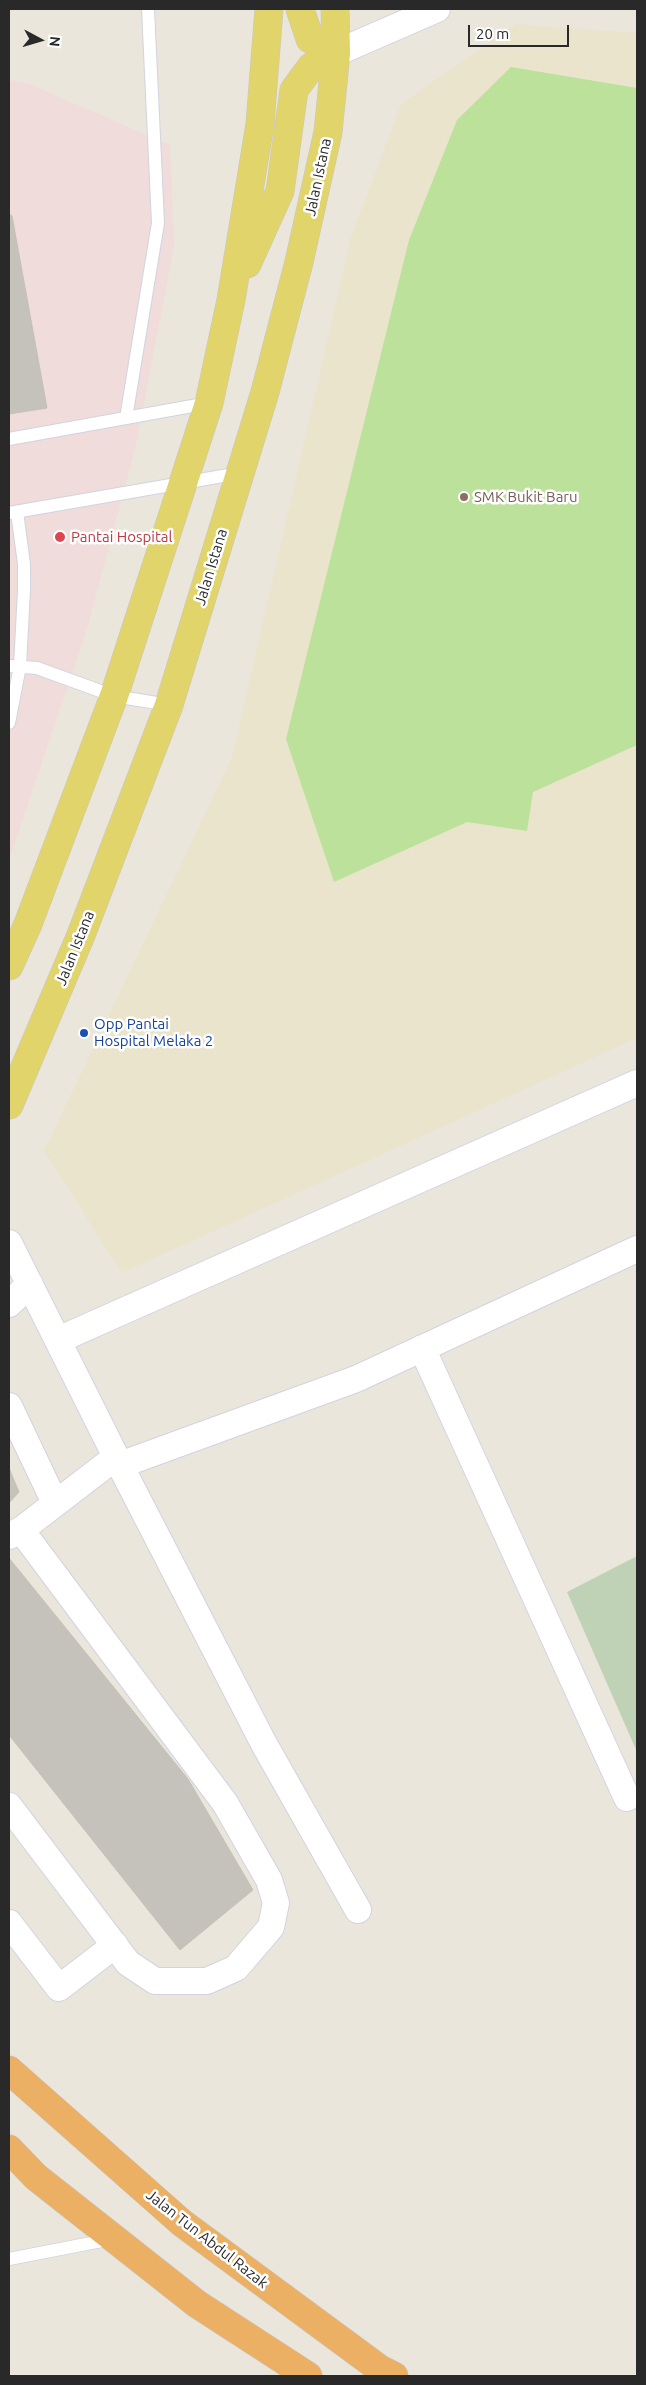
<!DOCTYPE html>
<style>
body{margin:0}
#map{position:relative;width:646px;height:2385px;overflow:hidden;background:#eae6dc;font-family:Ubuntu,sans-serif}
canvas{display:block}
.frame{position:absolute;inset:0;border:10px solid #292929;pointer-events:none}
.north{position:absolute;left:15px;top:15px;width:50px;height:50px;-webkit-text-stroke:4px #fff;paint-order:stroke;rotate:96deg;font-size:14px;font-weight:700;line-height:20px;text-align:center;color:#292929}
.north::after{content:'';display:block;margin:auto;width:18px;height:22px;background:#292929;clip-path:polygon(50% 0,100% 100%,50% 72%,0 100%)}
.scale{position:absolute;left:468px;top:25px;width:101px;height:22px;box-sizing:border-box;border:2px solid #292929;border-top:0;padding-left:6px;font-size:15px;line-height:18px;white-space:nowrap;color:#292929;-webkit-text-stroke:4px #fff;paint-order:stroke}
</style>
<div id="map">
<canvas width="646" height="2385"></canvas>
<div class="frame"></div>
<div class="north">N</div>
<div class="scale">20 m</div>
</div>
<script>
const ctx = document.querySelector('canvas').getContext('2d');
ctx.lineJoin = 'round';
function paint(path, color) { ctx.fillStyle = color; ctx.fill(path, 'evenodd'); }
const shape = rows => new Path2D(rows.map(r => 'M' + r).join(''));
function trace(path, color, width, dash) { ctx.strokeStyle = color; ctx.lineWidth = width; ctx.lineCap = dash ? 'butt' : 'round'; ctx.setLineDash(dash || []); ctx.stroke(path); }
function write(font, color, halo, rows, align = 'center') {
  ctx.font = font + ' Ubuntu,sans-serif'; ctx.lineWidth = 5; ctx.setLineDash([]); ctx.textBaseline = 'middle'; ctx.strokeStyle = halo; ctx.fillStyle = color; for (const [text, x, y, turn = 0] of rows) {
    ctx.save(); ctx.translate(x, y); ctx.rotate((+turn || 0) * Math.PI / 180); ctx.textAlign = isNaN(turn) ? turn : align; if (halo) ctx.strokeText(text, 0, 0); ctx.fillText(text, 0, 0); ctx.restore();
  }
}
const education = shape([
 [516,24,637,33,637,1038,122,1273,44,1151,232,757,351,237,401,104]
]);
const medical = shape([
 [9,80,29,84,170,145,174,246,136,445,87,629,9,860]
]);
const cemetery = shape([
 [637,1556,637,1752,567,1592]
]);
const pitch = shape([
 [511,67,637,88,637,745,533,792,527,831,467,822,334,882,286,739,409,240,457,120]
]);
const building = shape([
 [9,214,12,216,47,408,9,414,9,214],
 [9,1468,19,1492,9,1503,9,1468],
 [9,1558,188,1779,253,1890,180,1950,9,1735,9,1558]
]);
const lane = shape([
 [126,418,158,223,148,9],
 [9,439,209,403],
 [9,513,240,473],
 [9,666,37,668,114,696,169,705],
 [9,723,20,666,24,590,24,564,17,512],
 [9,2259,112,2239]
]);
const street = shape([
 [336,53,437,9],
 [9,1243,120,1465,264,1744,358,1910],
 [9,1304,30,1284],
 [58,1340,637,1083],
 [422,1348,627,1798],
 [9,1406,55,1503],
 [120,1465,356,1379,637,1249],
 [9,1536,21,1530,116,1457],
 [9,1806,128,1963,155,1981,207,1981,236,1968,271,1927,276,1903,269,1880,225,1803,21,1530],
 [9,1923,59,1988,115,1945]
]);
const primary = shape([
 [300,9,310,39,336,53],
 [247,264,280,191,294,90,311,67,336,53],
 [9,966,28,924,114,696,209,403,231,300,260,124,269,9],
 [9,1105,81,935,169,705,265,392,299,262,328,132,336,53,335,9]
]);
const highway = shape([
 [9,2070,182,2223,380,2369,394,2376],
 [9,2149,36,2177,197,2304,308,2376]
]);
const markers = [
 [464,497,5,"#8d6e63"],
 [60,537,6,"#e0444e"],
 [84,1033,5,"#1a4fb4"]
];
const streetNames = [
 ["Jalan Istana",318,177,-78],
 ["Jalan Istana",211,567,-73],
 ["Jalan Istana",75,948,-68],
 ["Jalan Tun Abdul Razak",207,2239,38]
];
const educationNames = [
 ["SMK Bukit Baru",474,497]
];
const healthNames = [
 ["Pantai Hospital",71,537]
];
const transitNames = [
 ["Opp Pantai",94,1024],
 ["Hospital Melaka 2",94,1041]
];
paint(education, '#eae4cd');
paint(medical, '#f0dcda');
paint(cemetery, '#c0d2b5');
paint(pitch, '#bbe19b');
paint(building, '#c5c2bc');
trace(building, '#c5c1b6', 1);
trace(lane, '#d2d3e0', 14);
trace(street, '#d2d3e0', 28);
trace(primary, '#c7c7c7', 29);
trace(highway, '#c7c7c7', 29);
trace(lane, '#fff', 12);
trace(street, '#fff', 26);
trace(primary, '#e1d46a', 28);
trace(highway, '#ecb065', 28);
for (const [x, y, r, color] of markers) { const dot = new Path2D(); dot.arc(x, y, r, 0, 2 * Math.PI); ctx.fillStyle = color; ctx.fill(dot); trace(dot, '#fff', 2); }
write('15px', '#292929', '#fff', streetNames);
write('15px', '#785e54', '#fff', educationNames, 'left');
write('15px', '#be3a42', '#fff', healthNames, 'left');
write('15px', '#164399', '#fff', transitNames, 'left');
</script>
